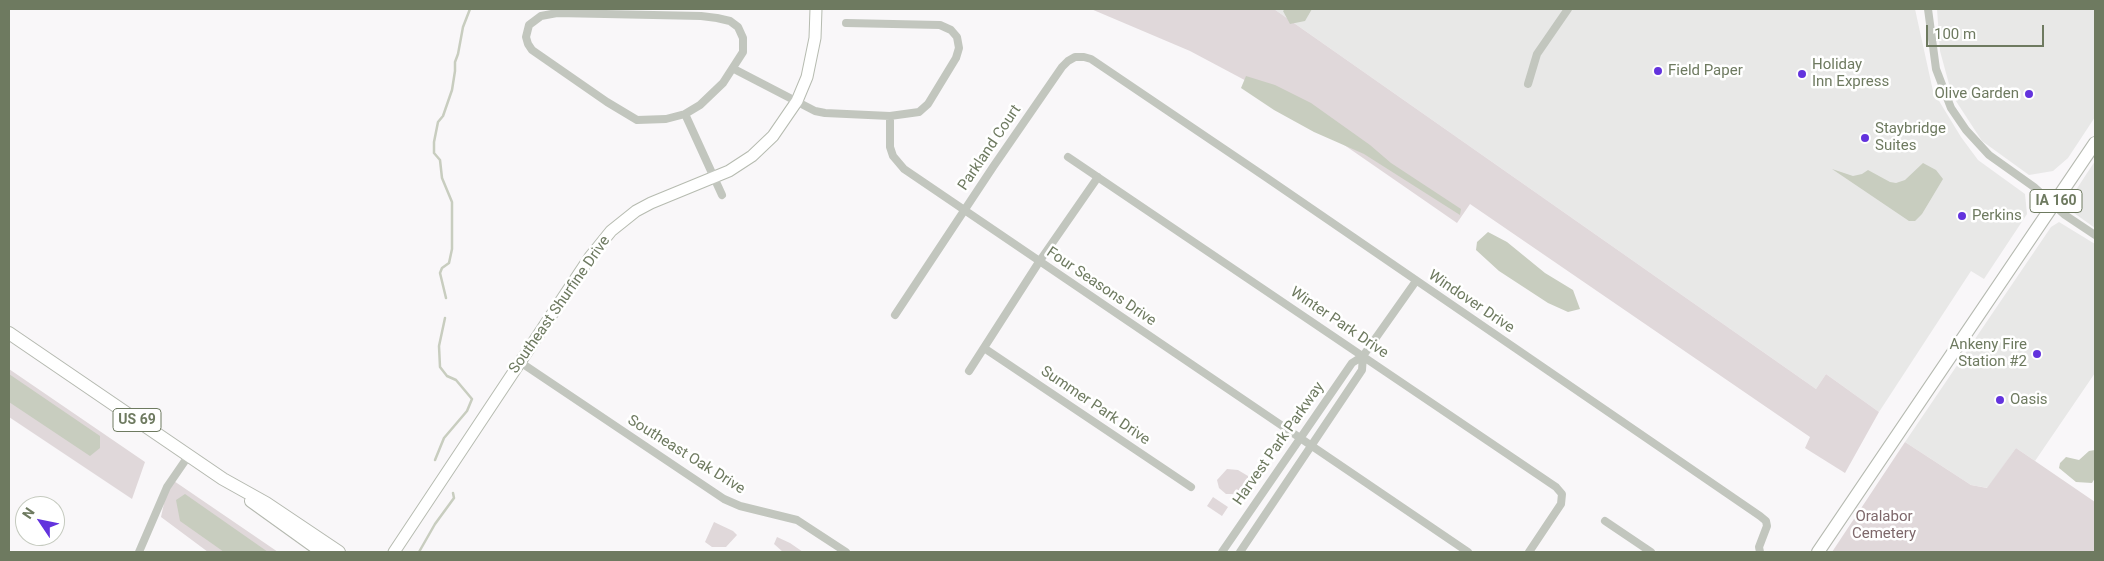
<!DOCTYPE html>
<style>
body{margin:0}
#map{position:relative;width:2104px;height:561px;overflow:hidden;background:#f9f7f9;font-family:Roboto,sans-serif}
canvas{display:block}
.frame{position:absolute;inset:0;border:10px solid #6e7a60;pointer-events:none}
.north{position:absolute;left:15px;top:496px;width:50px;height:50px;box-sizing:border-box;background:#fff;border:1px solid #c5cabf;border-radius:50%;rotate:304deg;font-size:14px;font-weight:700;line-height:20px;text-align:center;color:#6e7a60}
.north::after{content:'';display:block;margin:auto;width:18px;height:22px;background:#6333dd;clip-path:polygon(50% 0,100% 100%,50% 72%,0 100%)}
.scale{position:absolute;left:1926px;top:25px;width:118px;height:22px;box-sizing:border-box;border:2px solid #6e7a60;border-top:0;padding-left:6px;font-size:15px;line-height:18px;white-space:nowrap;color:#6e7a60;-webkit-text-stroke:4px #fff;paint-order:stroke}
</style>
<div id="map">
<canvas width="2104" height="561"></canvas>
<div class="frame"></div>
<div class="north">N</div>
<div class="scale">100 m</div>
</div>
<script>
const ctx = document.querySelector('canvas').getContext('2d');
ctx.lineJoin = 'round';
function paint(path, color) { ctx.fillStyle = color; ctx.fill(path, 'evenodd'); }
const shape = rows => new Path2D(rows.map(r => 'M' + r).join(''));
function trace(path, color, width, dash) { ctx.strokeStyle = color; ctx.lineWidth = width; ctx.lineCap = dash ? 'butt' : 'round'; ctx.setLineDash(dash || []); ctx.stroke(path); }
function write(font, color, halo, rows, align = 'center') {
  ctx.font = font + ' Roboto,sans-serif'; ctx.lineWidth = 5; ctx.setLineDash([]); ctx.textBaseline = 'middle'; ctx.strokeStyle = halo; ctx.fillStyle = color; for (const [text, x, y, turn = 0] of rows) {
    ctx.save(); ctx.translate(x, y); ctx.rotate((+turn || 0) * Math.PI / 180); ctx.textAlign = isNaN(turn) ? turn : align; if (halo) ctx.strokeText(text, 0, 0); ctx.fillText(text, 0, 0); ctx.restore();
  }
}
const built = shape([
 [1274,9,1915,9,1933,91,1961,137,1978,160,2025,194,2027,214,1984,279,1971,271,1879,412,1826,374,1816,389],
 [1937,9,2095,9,2095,117,2068,158,2053,171,2029,175,1982,141,1952,95,1940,51],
 [2095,161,2095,228,2074,213,2069,206,2072,196],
 [2059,222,2095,244,2095,373,2035,461,2016,448,1988,488,1971,485,1905,442,2051,227]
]);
const green = shape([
 [1091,9,1274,9,1816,389,1826,374,1879,412,1845,473,1805,448,1810,437,1470,204,1457,223,1269,93,1190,51],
 [9,369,145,462,132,499,9,417],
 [1905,442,1971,485,1987,488,2016,448,2095,502,2095,552,1832,552],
 [1227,469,1238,470,1248,476,1248,488,1243,494,1226,494,1219,488,1217,480],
 [174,481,278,552,208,552,161,517,166,494],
 [1213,497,1228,507,1222,516,1207,506],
 [714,522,733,531,737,535,726,547,712,547,705,542],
 [777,537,790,543,803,552,783,552,774,544]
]);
const water = shape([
 [1285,9,1312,9,1305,21,1290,24,1283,11],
 [1246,76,1275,85,1311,103,1370,145,1391,163,1461,209,1460,215,1364,154,1314,132,1274,110,1241,88],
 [1923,163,1936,170,1943,179,1922,214,1915,221,1909,221,1832,169,1853,176,1862,174,1868,170,1890,182,1896,183,1905,180],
 [1488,232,1507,242,1545,273,1573,290,1580,309,1568,312,1548,303,1499,271,1476,250,1477,242],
 [9,374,100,436,100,448,90,456,9,402],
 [2095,450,2095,478,2092,483,2076,482,2059,468,2060,463,2066,457,2079,460,2089,451],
 [185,494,268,552,224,552,180,521,176,500]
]);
const stream = shape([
 [446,298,440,273,442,268,449,263,452,249,452,202,442,178,440,160,434,153,434,142,438,122,443,116,452,90,455,71,455,62,458,54,463,27,470,9],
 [435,460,444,438,467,411,472,399,456,380,447,376,440,367,439,346,445,318],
 [419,552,435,524,454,498,453,493]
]);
const street = shape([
 [1928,9,1936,69,1951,108,1966,130,1989,155,2034,187,2065,215,2095,235],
 [557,13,701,16,717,18,730,21,738,27,743,38,743,52,723,83,700,105,685,114,666,119,637,120,607,102,532,50,528,44,526,37,529,25,541,16,557,13],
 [734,69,815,111,825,113,890,116,919,112,928,104,956,58,959,48,957,37,951,30,940,25,846,23],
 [1528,84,1537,54,1568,9],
 [685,114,722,195],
 [890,116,890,147,893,156,904,169,1468,552],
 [1068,157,1556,487,1562,494,1561,504,1529,552],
 [895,315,993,167,1062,67,1068,61,1075,57,1084,57,1091,59,1267,178,1760,516,1766,521,1767,526,1759,547,1760,552],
 [984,348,1191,487],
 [520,362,724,499,740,506,797,520,846,552],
 [969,371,1039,262,1098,177],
 [1605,521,1651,552],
 [139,552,167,487,189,455],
 [1222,552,1352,363,1363,356,1416,281],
 [1240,552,1362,370,1363,356]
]);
const secondary = shape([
 [394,552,590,257,611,231,636,211,651,203,729,171,752,156,773,136,797,101,807,77,815,38,816,9]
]);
const primary = shape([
 [9,333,223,479,266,503,339,552],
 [251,501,322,552],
 [1818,552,2095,143]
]);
const markers = [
 [1658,71,5,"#6333dd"],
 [1802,74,5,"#6333dd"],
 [2029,94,5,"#6333dd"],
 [1865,138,5,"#6333dd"],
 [1962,216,5,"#6333dd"],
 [2037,354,5,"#6333dd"],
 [2000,400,5,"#6333dd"]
];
const shields = [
 [2056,201,52],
 [137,420,48]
];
const shieldNames = [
 ["IA 160",2056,201],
 ["US 69",137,420]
];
const poiNames = [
 ["Holiday",1812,65],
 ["Inn Express",1812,82],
 ["Field Paper",1668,71],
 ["Olive Garden",2019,94,"right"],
 ["Staybridge",1875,129],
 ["Suites",1875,146],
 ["Perkins",1972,216],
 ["Ankeny Fire",2027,345,"right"],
 ["Station #2",2027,362,"right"],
 ["Oasis",2010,400]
];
const streetNames = [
 ["Parkland Court",990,148,-56],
 ["Four Seasons Drive",1101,287,34],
 ["Windover Drive",1471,302,34],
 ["Southeast Shurfine Drive",560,305,-55],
 ["Winter Park Drive",1339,323,34],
 ["Summer Park Drive",1095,406,34],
 ["Harvest Park Parkway",1279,444,-55],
 ["Southeast Oak Drive",686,455,32]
];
const parkNames = [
 ["Oralabor",1884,517],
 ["Cemetery",1884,534]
];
paint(built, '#e8e8e7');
paint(green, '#e0d8da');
paint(water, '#c8cdbf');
trace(stream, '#c8cdbf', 2.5);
trace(secondary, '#b6bbb0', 13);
trace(primary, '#b5b9b0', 14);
trace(street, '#c2c6be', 8);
trace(secondary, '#fff', 11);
trace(primary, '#fff', 12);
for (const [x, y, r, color] of markers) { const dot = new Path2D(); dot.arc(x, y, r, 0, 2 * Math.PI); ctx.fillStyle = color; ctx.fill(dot); trace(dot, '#fff', 2); }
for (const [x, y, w] of shields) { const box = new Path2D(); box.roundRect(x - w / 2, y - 11.5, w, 23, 4); ctx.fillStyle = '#fff'; ctx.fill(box); trace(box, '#6e7a60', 1); }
write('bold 14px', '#6e7a60', null, shieldNames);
write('15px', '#6e7a60', '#fff', poiNames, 'left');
write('15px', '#6e7a60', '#fff', streetNames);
write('15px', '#7e686b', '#fff', parkNames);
</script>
